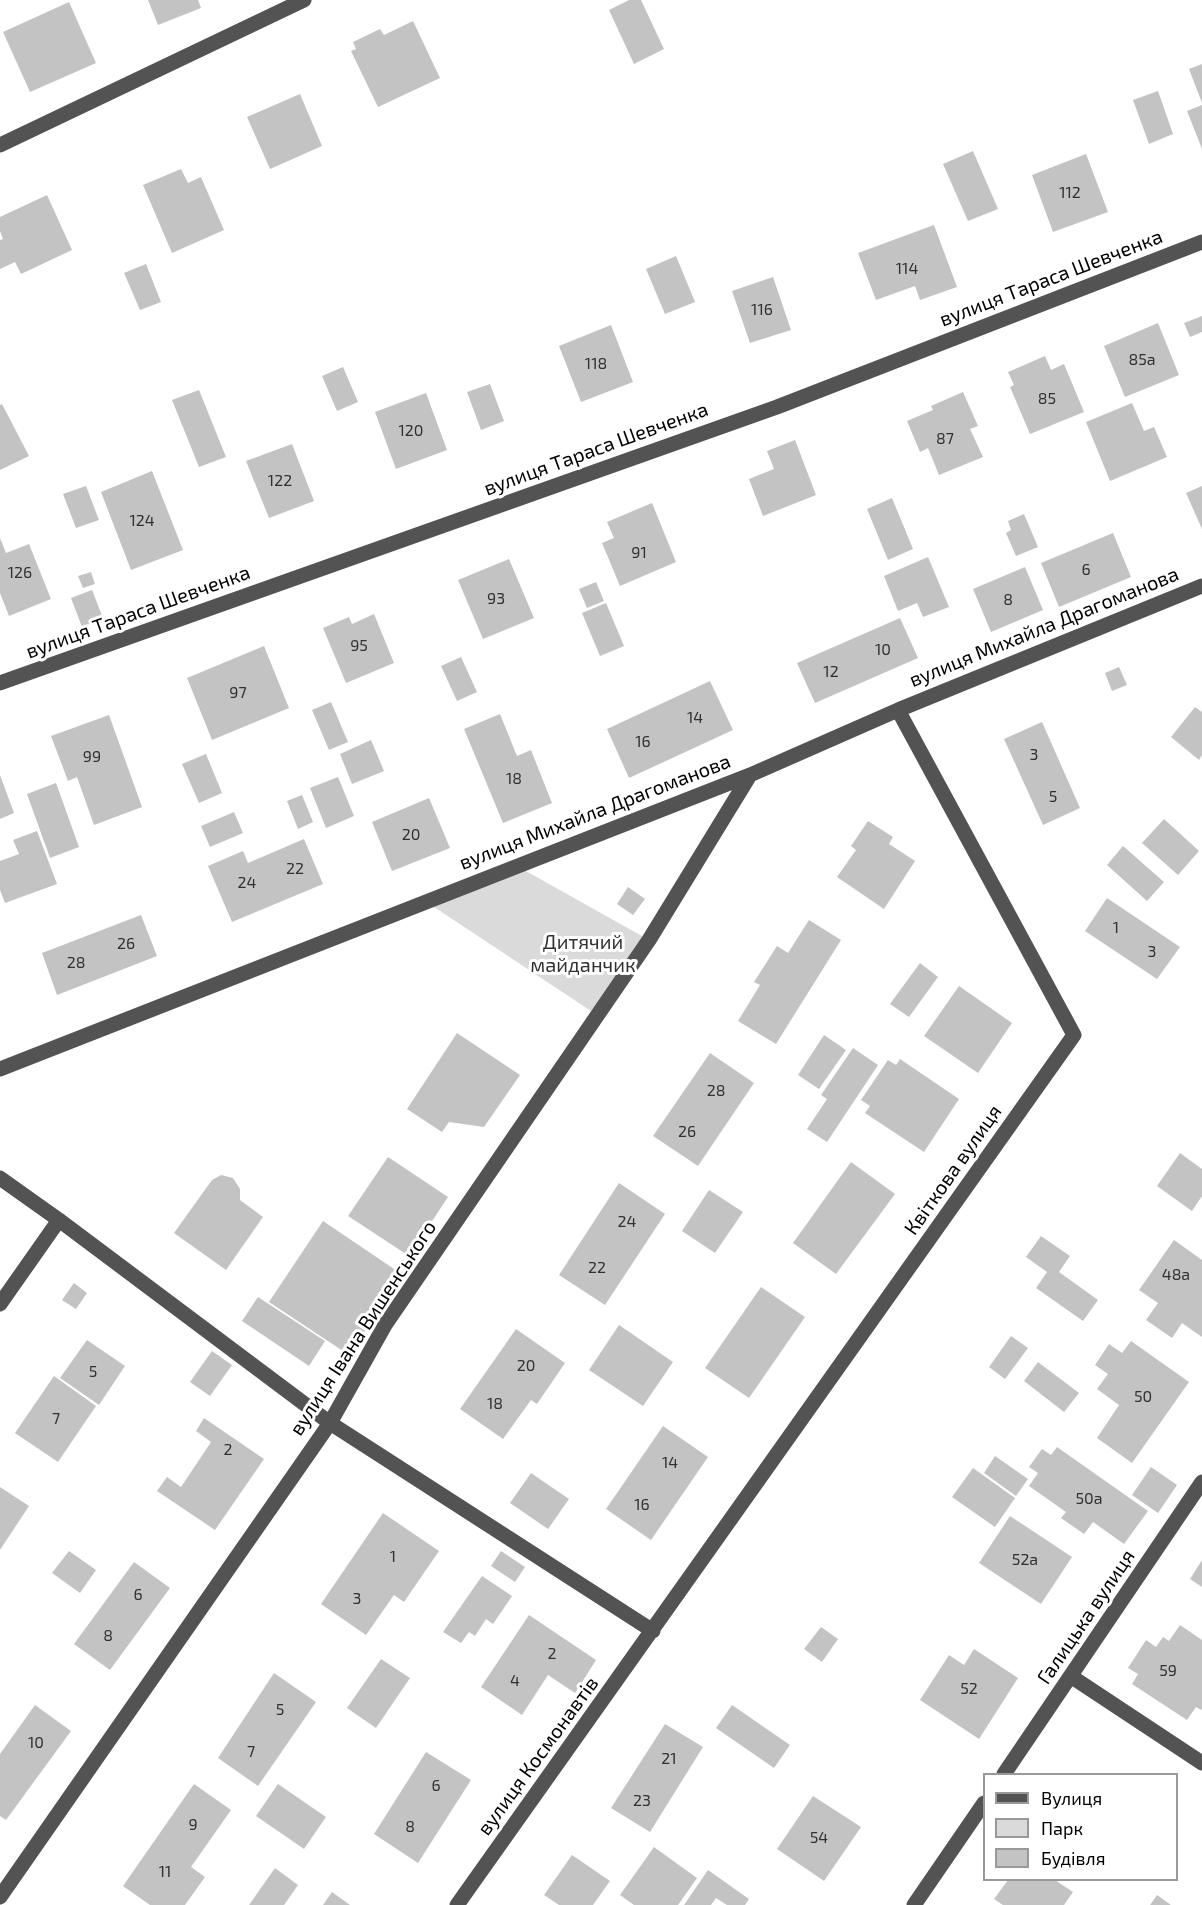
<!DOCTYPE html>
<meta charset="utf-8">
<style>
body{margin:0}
#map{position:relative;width:1202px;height:1905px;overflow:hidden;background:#fff;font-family:"Exo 2",sans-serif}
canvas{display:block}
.legend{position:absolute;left:983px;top:1773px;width:195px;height:108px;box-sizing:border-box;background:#fff;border:2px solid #999;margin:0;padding:8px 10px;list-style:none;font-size:18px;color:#000}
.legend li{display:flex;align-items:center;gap:12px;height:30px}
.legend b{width:30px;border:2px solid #999}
</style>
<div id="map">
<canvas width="1202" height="1905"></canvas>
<ul class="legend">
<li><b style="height:8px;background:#535353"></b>Вулиця</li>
<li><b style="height:16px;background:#dadada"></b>Парк</li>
<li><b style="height:16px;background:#c3c3c3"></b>Будівля</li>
</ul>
</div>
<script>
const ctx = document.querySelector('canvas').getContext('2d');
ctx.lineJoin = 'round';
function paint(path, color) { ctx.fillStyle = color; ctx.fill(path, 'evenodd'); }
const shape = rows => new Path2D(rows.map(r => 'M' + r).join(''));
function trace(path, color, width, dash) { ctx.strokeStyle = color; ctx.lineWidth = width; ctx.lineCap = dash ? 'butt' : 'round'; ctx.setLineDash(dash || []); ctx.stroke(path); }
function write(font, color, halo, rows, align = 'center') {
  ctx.font = font + ' "Exo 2",sans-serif'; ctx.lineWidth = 6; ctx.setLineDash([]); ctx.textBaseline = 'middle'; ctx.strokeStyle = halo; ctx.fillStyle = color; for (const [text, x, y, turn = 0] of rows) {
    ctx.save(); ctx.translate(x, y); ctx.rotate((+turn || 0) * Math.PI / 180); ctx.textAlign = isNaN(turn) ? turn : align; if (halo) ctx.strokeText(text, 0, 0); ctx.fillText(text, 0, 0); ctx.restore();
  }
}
const green = shape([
 [517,866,649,940,591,1011,425,901]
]);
const building = shape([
 [148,0,198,0,201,8,158,25],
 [629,0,641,0,664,49,634,64,609,10],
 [69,2,96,63,30,92,3,32],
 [413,21,440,78,378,107,351,51,356,49,353,42,380,29,384,35],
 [1202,64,1202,103,1189,69],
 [1158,91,1173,134,1149,144,1133,100],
 [300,94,322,146,270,169,247,117],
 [1202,105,1202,149,1187,111],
 [973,151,998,209,968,221,943,164],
 [1086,154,1108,212,1053,232,1032,175],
 [181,169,188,183,201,177,224,230,172,253,143,185],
 [47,195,72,250,21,274,15,262,0,269,0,240,3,239,0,231,0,217],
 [934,225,957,287,920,300,915,286,876,300,858,253],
 [676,256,695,302,665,314,646,269],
 [146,264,161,302,140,310,124,273],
 [773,277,791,330,750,343,732,291],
 [1202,316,1202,332,1190,337,1184,323],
 [1158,323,1179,375,1125,397,1104,346],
 [611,325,633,382,581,402,559,346],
 [1045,356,1051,370,1064,364,1084,412,1030,434,1010,387,1014,385,1008,372],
 [343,367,358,402,337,411,322,376],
 [490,384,504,421,481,430,467,392],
 [199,390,226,457,199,467,172,400],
 [963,392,978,426,970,429,983,457,939,475,928,448,920,452,907,421,933,410,931,406],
 [426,393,447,450,396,469,375,412],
 [1132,403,1144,431,1154,427,1167,457,1110,481,1086,422],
 [2,404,29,456,0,470,0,405],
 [795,440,816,495,763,516,749,479,774,469,767,451],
 [292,444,314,501,269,518,246,461],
 [152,471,183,550,131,570,101,492],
 [86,486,99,520,76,528,63,494],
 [1202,486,1202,529,1186,493],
 [892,498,913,549,888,560,867,509],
 [652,503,676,562,620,586,602,543,614,538,607,522],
 [1024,514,1038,547,1016,556,1006,533,1011,530,1008,521],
 [1113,533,1131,577,1059,607,1041,563],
 [0,538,6,553,29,544,51,599,9,616,0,593],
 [928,557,949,607,923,617,917,603,898,611,884,576],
 [509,559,534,618,483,639,458,580],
 [1025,567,1043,610,991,632,973,589],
 [91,572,95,584,83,588,78,576],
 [596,582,604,601,587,608,579,589],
 [92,590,103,618,82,627,71,598],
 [606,603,624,646,600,656,582,613],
 [374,614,394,663,346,683,323,628,349,617,352,624],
 [900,618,918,658,815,703,797,663],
 [264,646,289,708,212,740,187,678],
 [461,657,477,692,457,701,441,666],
 [1119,667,1127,685,1112,691,1105,673],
 [710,681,733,730,629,778,607,729],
 [331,702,348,742,329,750,312,710],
 [1195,707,1202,712,1202,755,1199,760,1171,737],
 [500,714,517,756,531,750,552,803,503,823,464,729],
 [109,715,142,807,94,825,77,777,68,781,51,736],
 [1042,722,1080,808,1043,825,1004,739],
 [371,740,384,771,352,784,340,754],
 [206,754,222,793,199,803,182,764],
 [0,775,14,813,0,819],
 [338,777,354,816,326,828,310,788],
 [56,783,79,847,50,858,27,794],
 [302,795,313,822,298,829,287,801],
 [429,798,450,848,392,871,372,822],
 [234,812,243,833,210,847,201,826],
 [1164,819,1199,851,1178,875,1142,843],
 [868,821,893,837,889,844,915,861,884,909,837,877,856,850,851,846],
 [37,831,57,884,5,903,0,890,0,861,19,854,13,840],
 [304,839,323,884,232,922,208,866,243,851,248,863],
 [1123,846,1164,882,1147,901,1107,865],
 [628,887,645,899,633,915,617,904],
 [1107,898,1180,947,1157,979,1085,931],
 [141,915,157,956,57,995,42,953],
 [809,920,841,940,776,1044,738,1021,760,985,754,982,777,946,788,953],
 [920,963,938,977,909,1017,890,1004],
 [959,986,1012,1023,978,1073,924,1036],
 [457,1033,520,1075,484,1127,449,1122,442,1132,407,1109],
 [824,1035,846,1050,819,1089,798,1075],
 [853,1048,878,1065,827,1142,807,1129,827,1099,821,1095],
 [710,1053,754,1083,698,1166,653,1136],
 [900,1059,959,1099,924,1152,865,1113,870,1106,861,1100,888,1060,896,1065],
 [1180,1153,1202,1169,1202,1196,1192,1211,1157,1186],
 [388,1157,448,1197,409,1256,348,1216],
 [851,1162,895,1194,836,1274,793,1243],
 [221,1175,233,1178,240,1189,240,1200,263,1217,226,1270,174,1233,212,1180],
 [619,1183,665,1214,605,1305,559,1275],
 [709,1190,743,1212,715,1253,682,1231],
 [323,1221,403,1275,349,1355,269,1302],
 [1041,1236,1070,1256,1059,1272,1098,1300,1083,1321,1036,1288,1047,1272,1026,1257],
 [1174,1240,1202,1260,1202,1337,1182,1323,1172,1338,1146,1320,1158,1303,1139,1290],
 [74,1283,87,1293,76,1309,62,1300],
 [761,1287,805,1317,749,1398,705,1368],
 [258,1297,325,1341,309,1366,242,1321],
 [619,1325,673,1362,643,1406,589,1370],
 [516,1329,565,1363,537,1404,531,1400,503,1439,460,1409],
 [1011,1336,1028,1348,1005,1379,989,1367],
 [87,1340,125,1366,99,1405,60,1378],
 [1131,1341,1189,1382,1132,1463,1097,1438,1119,1405,1097,1389,1108,1374,1095,1365,1109,1344,1122,1353],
 [212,1351,232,1365,210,1396,190,1382],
 [1038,1362,1079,1393,1064,1412,1024,1381],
 [54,1376,96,1406,58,1462,15,1433],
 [204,1418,264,1459,215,1530,157,1491,167,1477,181,1487,211,1442,196,1431],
 [663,1426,708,1457,651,1540,606,1509],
 [1057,1447,1148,1511,1124,1544,1093,1522,1084,1534,1061,1518,1066,1512,1029,1486,1038,1473,1029,1467,1042,1449,1051,1455],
 [995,1456,1028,1479,1016,1496,984,1473],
 [1151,1467,1177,1485,1158,1513,1132,1495],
 [973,1468,1015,1498,995,1527,952,1497],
 [531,1473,569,1499,548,1529,510,1503],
 [0,1487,29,1506,0,1550],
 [383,1513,439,1551,404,1602,394,1595,366,1635,321,1604],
 [1010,1516,1072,1557,1041,1604,979,1563],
 [69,1551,96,1570,80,1593,52,1573],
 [501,1551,525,1567,515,1582,491,1566],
 [1202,1560,1202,1587,1190,1579],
 [134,1562,170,1588,110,1670,74,1644],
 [482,1576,512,1596,493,1624,486,1619,475,1636,469,1632,461,1643,443,1632],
 [529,1615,596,1660,575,1693,548,1675,522,1715,481,1687],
 [1180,1625,1202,1640,1202,1709,1201,1710,1196,1707,1187,1720,1132,1684,1138,1674,1128,1668,1146,1640,1156,1647,1163,1637,1169,1641],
 [821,1627,838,1639,822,1662,804,1649],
 [974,1649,1018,1678,979,1739,920,1700,949,1655,964,1665],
 [381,1659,410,1678,376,1728,347,1708],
 [274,1673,316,1702,258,1786,218,1758],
 [35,1705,71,1731,6,1820,0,1816,0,1754],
 [732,1705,790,1745,774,1768,716,1728],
 [665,1724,703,1747,650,1832,611,1808],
 [426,1752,471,1780,418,1863,374,1834],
 [194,1784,231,1810,191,1867,205,1877,185,1905,150,1905,123,1886],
 [278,1784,326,1817,304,1849,256,1816],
 [813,1796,861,1827,824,1881,777,1849],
 [654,1847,697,1878,678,1905,634,1905,620,1895],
 [572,1855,610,1881,593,1905,559,1905,544,1895],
 [275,1868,298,1885,284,1905,249,1905],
 [708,1870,749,1899,745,1905,727,1905,716,1898,711,1905,684,1905],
 [1008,1880,1055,1880,1073,1892,1064,1905,1003,1905,994,1899],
 [332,1892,350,1905,323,1905],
 [1157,1895,1171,1905,1150,1905]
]);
const minor = shape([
 [0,145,304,0],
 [0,683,777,407,1202,242],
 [0,1069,750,775,898,710,1202,586],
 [0,1178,59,1220,330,1423,653,1631],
 [0,1304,59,1220],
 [1072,1677,1202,1763],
 [1004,1774,1202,1482],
 [0,1897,330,1423,385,1325,649,940,750,775],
 [457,1905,1074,1035,898,710],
 [914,1905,984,1803]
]);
const numberNames = [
 ["112",1070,193],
 ["114",907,269],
 ["116",762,310],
 ["85а",1142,360],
 ["118",596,364],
 ["85",1047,399],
 ["120",411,431],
 ["87",945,439],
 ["122",280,481],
 ["124",142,521],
 ["91",639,553],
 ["6",1086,570],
 ["126",20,573],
 ["93",496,599],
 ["8",1008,600],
 ["95",359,646],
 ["10",883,650],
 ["12",831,672],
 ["97",238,693],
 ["14",695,718],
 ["16",643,742],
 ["3",1034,755],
 ["99",92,757],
 ["18",514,779],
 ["5",1053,797],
 ["20",411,835],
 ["22",295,869],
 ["24",247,883],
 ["1",1116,928],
 ["26",126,944],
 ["3",1152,952],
 ["28",76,963],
 ["28",716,1091],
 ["26",687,1132],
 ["24",627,1222],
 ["22",597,1268],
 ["48а",1176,1275],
 ["20",526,1366],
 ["5",93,1372],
 ["50",1143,1397],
 ["18",495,1404],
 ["7",56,1419],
 ["2",228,1450],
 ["14",670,1463],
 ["50а",1089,1499],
 ["16",642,1505],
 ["1",393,1557],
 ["52а",1025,1560],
 ["6",138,1595],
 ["3",357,1599],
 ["8",108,1636],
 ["2",552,1654],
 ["59",1168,1671],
 ["4",515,1681],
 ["52",969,1689],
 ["5",280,1710],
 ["10",36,1743],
 ["7",251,1752],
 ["21",669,1759],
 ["6",436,1786],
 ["23",642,1801],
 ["9",193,1825],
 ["8",410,1827],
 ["54",819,1838],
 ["11",165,1872]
];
const streetNames = [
 ["вулиця Тараса Шевченка",1051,278,-21],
 ["вулиця Тараса Шевченка",596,449,-20],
 ["вулиця Тараса Шевченка",138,612,-20],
 ["вулиця Михайла Драгоманова",1044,627,-22],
 ["вулиця Михайла Драгоманова",595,812,-21],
 ["Квіткова вулиця",953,1170,-55],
 ["вулиця Івана Вишенського",363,1328,-57],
 ["Галицька вулиця",1086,1617,-56],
 ["вулиця Космонавтів",538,1756,-54]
];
const parkNames = [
 ["Дитячий",583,942],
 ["майданчик",583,965]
];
paint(green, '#dadada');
paint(building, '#c3c3c3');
trace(minor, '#535353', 15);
write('16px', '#313131', null, numberNames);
write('20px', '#000', '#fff', streetNames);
write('20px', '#313131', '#fff', parkNames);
</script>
